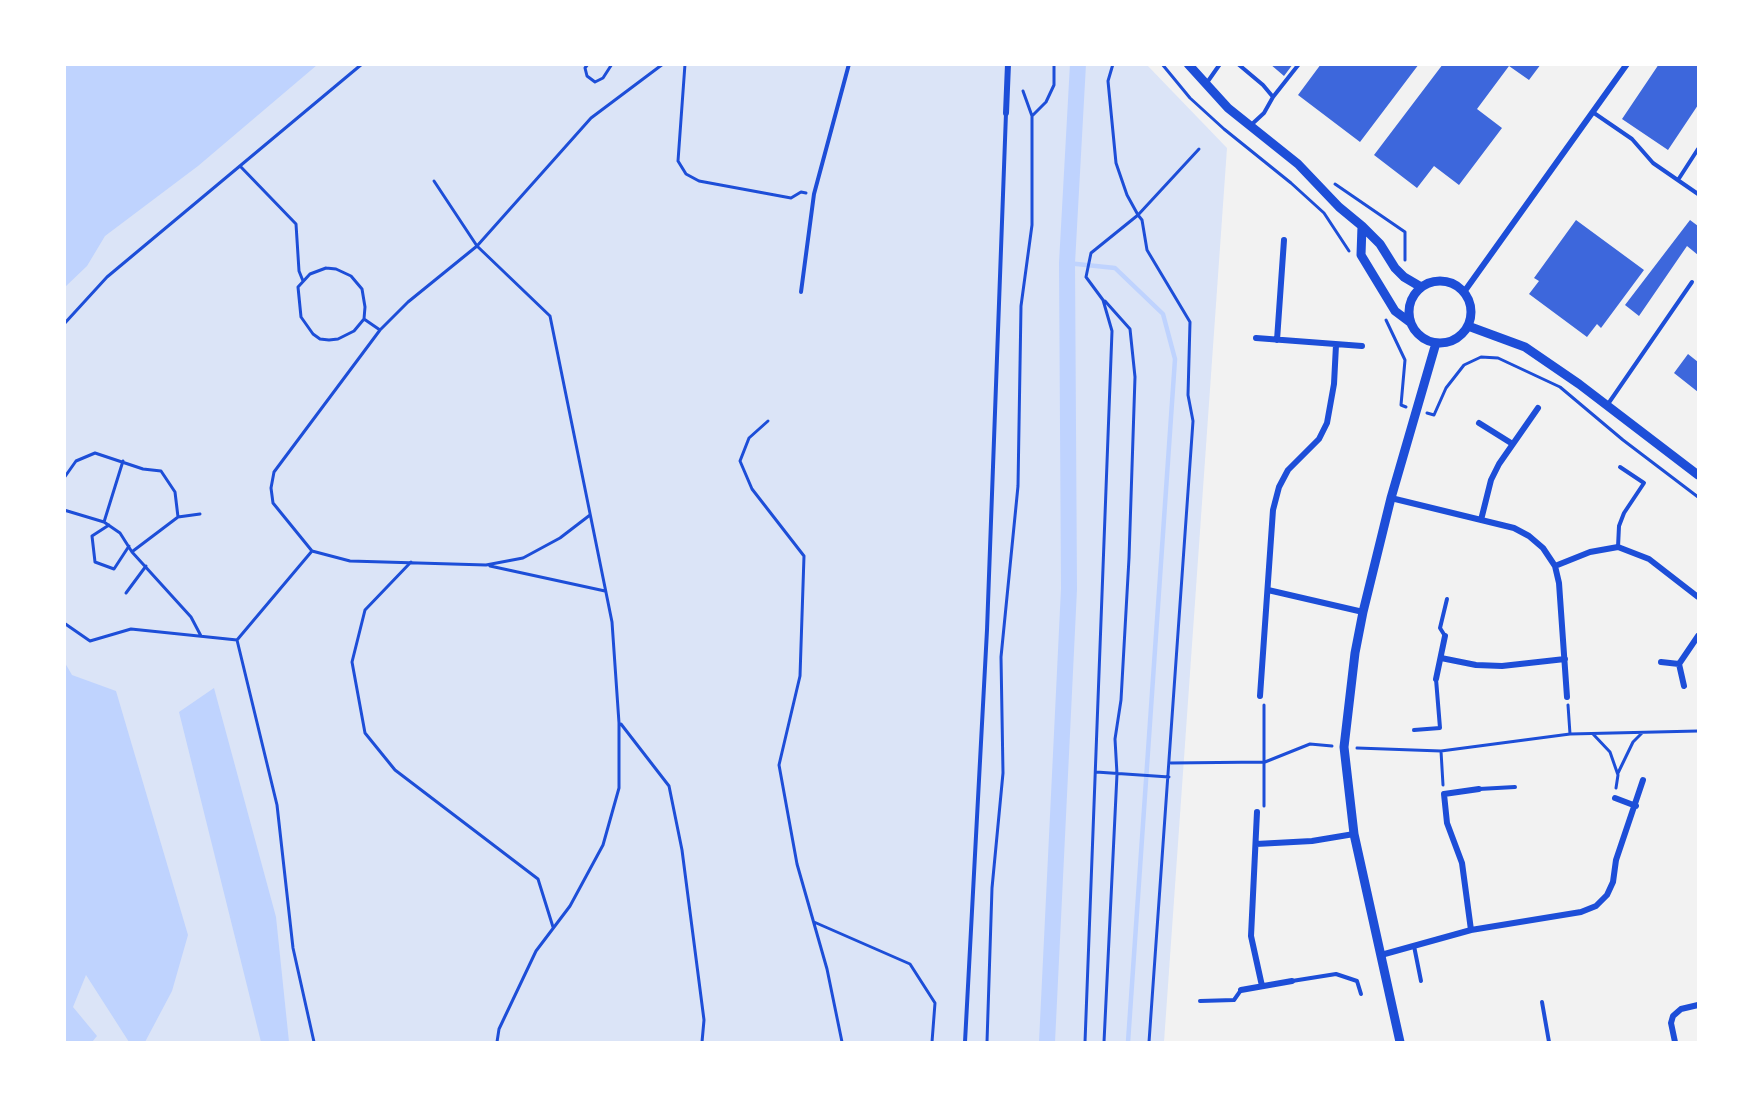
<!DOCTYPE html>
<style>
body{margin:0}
#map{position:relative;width:1763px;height:1107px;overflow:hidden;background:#f2f2f2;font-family:Rubik,sans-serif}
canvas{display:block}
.frame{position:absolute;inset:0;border:66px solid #fff;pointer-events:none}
</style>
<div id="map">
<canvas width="1763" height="1107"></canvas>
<div class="frame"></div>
</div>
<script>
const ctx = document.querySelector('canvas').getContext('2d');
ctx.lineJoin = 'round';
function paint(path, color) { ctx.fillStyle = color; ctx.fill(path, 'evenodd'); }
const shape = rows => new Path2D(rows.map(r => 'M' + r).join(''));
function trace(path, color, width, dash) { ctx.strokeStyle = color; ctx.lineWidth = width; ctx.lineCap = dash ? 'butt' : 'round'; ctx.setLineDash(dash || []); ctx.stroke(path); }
const green = shape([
 [64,65,1147,65,1227,148,1164,1042,65,1042]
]);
const water = shape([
 [65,64,317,64,317,65,198,166,105,236,87,266,65,287],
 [65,663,72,675,116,691,188,935,172,991,145,1042,129,1042,86,975,73,1007,97,1036,92,1042,65,1042],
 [214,688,276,917,289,1042,261,1042,179,712]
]);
const stream = shape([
 [1067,263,1115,268,1163,314,1175,359,1128,1042]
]);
const canal = shape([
 [1047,1042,1069,589,1067,263,1078,64]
]);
const building = shape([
 [1270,64,1293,64,1284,76],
 [1321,64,1419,64,1360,142,1298,95],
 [1443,64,1541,64,1529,80,1509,66,1477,109,1502,128,1459,185,1434,166,1417,188,1374,155],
 [1659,64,1698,64,1698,105,1668,150,1622,119],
 [1576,220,1644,270,1601,328,1597,324,1587,337,1529,294,1539,281,1534,278],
 [1690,220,1698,226,1698,255,1687,246,1639,316,1625,305],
 [1688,354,1698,362,1698,392,1674,373]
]);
const path = shape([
 [588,64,585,68,587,76,595,82,603,78,612,64],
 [685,64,678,161,686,174,699,181,791,198,801,192,806,193],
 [1162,64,1190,98,1224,129,1291,183,1324,213,1349,251],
 [1032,116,1046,102,1054,85,1054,64],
 [240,166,296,224,299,271,303,281],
 [434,181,477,246,550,316,612,622,619,723,619,788,603,845,570,906,536,951,499,1029,497,1042],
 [1335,184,1405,232,1405,260],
 [326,268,336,269,351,276,362,289,365,307,364,319,354,331,338,339,329,340,320,339,313,334,301,317,298,287,310,274,326,268],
 [364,319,380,330],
 [1386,320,1405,360,1401,405,1406,407],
 [64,324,107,277,362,64],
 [1427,413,1434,415,1446,388,1464,365,1481,357,1498,358,1560,387,1623,440,1698,497],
 [768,421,749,438,740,461,752,489,804,556,800,676,779,765,797,864,827,969,842,1042],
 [64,478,76,461,95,453,143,469,161,471,175,492,178,517],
 [64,510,104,522,120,533,132,552,191,617,201,636],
 [590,515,560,538,523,558,486,565,350,561,312,551,273,503,271,488,274,472,380,330,408,302,477,246,591,118,663,64],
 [104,522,123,461],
 [109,525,92,536,95,562,114,569,129,546],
 [133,551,178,517,200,514],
 [411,562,365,610,352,662,365,733,395,770,538,879,553,927],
 [490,566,605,591],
 [126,593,146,566],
 [64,623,90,641,131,629,237,640,277,805,293,948,314,1042],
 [237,640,312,551],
 [1264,705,1264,806],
 [1568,705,1570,734],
 [621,724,669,786,682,850,704,1020,702,1042],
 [1593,734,1610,752,1618,775,1616,788],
 [1357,748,1441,751,1570,734,1698,731],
 [1441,751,1443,785],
 [1171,763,1265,762,1310,744,1332,746],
 [1096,772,1169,777],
 [1618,773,1633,742,1642,733],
 [814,922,910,964,935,1003,932,1042],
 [987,1042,992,888,1003,773,1001,657,1018,486,1021,306,1032,225,1032,116,1023,91],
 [1085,1042,1112,331,1103,300,1086,277,1091,253,1138,215,1127,195,1116,163,1108,81,1113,64],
 [1104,1042,1117,774,1115,739,1121,700,1129,558,1135,377,1130,329,1105,301],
 [1149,1042,1193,421,1188,395,1190,322,1147,250,1142,220,1138,215,1199,149]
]);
const service = shape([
 [1238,64,1263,85,1273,97,1264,113,1251,125],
 [1206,84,1220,64],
 [1273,97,1299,64],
 [1594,113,1632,139,1653,163,1698,194],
 [1678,180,1698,149],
 [801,292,814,194,849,64],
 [1608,404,1692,282],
 [1618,547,1619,526,1624,513,1644,483,1620,467],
 [1445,636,1440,628,1447,599],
 [1414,730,1440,728,1436,679],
 [1479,789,1515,787],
 [1414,946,1421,981],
 [1292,981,1336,974,1357,981,1361,994],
 [1200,1001,1234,1000,1241,990],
 [1542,1002,1549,1042],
 [965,1042,987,630,1006,113]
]);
const minor = shape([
 [1006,113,1008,64],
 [1464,292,1627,64],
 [1256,338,1362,346],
 [1277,340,1284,240],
 [1479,423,1511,443],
 [1391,498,1514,528,1529,536,1543,548,1555,566,1559,583,1567,697],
 [1481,520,1491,480,1499,464,1538,408],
 [1555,566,1590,552,1618,547,1649,559,1698,597],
 [1268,590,1363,612],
 [1441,658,1476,665,1502,666,1565,659],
 [1661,662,1679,664],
 [1436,679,1445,636],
 [1684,686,1679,664,1698,636],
 [1260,696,1273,510,1279,487,1288,470,1319,439,1327,423,1334,384,1336,345],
 [1615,798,1636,806],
 [1257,812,1251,936,1262,986],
 [1256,844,1312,841,1354,834],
 [1471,930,1462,863,1447,823,1444,794,1479,789],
 [1381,955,1471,930,1581,912,1596,906,1607,895,1613,882,1616,860,1643,780],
 [1241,990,1292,981],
 [1675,1042,1671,1023,1673,1016,1681,1009,1698,1005]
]);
const tertiary = shape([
 [1188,64,1228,108,1298,164,1339,207,1362,226,1380,244,1395,268,1404,277,1421,287],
 [1362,226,1361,255,1395,311,1411,323],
 '1409 312a31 31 0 1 1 62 0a31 31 0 1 1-62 0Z',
 [1468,326,1525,347,1579,384,1698,475],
 [1400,1042,1354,834,1344,747,1355,653,1363,612,1391,498,1436,343]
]);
paint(green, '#dbe4f7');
paint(water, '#bfd3fe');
trace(stream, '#bfd3fe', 4.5);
trace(canal, '#bfd3fe', 16);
paint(building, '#3d67dc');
trace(path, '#1d4ed8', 3);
trace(service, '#1d4ed8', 4);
trace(minor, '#1d4ed8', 6);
trace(tertiary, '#1d4ed8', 9);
</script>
